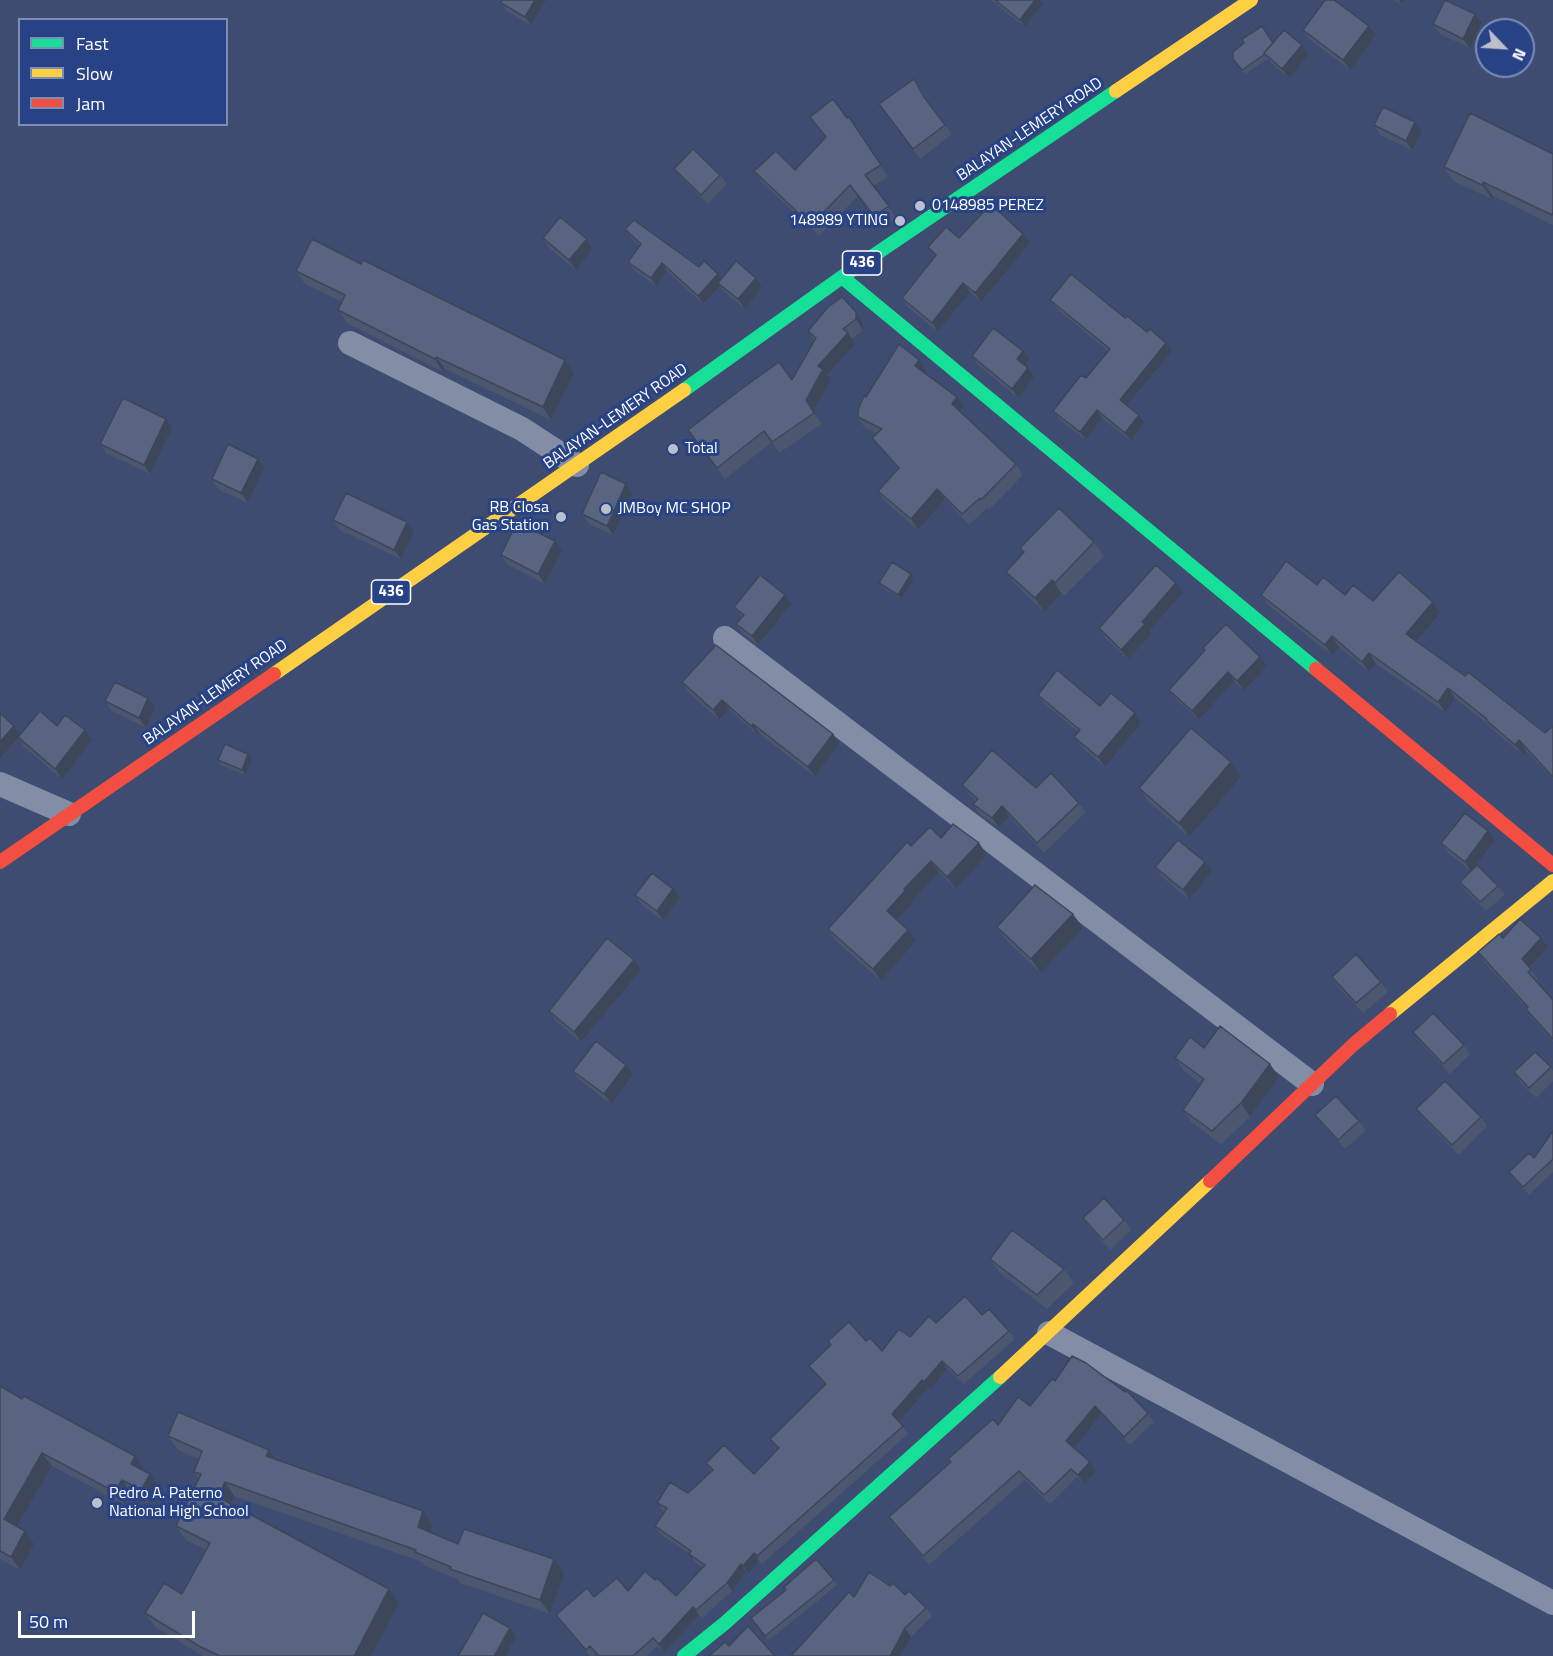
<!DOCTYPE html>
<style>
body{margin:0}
#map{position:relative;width:1553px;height:1656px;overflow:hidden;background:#3d4c70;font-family:"Titillium Web",sans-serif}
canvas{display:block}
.legend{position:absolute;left:18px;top:18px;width:210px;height:108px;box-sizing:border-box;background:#274386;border:2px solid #7d8eb6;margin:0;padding:8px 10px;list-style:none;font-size:18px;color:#fff}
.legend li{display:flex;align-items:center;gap:12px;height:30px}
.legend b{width:30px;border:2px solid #7d8eb6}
.north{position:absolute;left:1475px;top:18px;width:60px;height:60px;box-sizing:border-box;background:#274386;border:2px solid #7d8eb6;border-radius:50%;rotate:115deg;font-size:16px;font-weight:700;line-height:24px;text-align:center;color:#fff}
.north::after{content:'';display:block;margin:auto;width:21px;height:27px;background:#bbc0cd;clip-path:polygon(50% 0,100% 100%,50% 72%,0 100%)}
.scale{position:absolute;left:18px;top:1611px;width:177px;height:27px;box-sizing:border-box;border:3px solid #fff;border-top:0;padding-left:8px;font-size:18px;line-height:21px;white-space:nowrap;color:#fff;-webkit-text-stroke:4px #274386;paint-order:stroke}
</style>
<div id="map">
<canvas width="1553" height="1656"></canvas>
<ul class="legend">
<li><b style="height:8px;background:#16e098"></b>Fast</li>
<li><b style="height:8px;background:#ffcf43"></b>Slow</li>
<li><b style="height:8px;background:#f24e42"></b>Jam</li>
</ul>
<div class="north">N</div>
<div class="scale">50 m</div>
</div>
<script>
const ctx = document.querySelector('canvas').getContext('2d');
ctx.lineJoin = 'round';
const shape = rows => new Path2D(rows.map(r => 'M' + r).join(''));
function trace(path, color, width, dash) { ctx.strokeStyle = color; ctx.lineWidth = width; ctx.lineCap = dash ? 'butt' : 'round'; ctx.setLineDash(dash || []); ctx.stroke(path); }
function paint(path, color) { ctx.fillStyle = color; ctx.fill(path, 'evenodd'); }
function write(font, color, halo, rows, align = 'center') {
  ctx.font = font + ' "Titillium Web",sans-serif'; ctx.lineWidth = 6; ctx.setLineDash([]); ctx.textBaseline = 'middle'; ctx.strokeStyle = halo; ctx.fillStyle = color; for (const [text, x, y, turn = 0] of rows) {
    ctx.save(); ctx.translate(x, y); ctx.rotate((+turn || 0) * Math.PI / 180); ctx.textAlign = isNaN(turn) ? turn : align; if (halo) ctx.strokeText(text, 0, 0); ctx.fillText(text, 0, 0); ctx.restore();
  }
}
const street = shape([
 [350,343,522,429,577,465],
 [725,638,1312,1084],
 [0,784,69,814],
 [1049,1333,1553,1603]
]);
const fast = shape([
 [842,277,1316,669],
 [684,390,842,277,1116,91],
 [684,1656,725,1623,1000,1377]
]);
const slow = shape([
 [1116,91,1251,0],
 [274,674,684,390],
 [1390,1014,1553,881],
 [1000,1377,1210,1181]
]);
const jam = shape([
 [1316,669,1553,865],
 [0,862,274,674],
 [1210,1181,1354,1044,1390,1014]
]);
const wall = shape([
 [546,0,531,26,507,11,501,3],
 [991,0,1040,0,1043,4,1025,27],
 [1393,0,1405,0,1402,4],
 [1482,23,1470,48,1440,34,1433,24],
 [1303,30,1376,35,1350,70,1309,39],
 [1273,43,1302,45,1309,55,1289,78,1271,63,1268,59,1245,74,1233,59],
 [914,79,930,104,952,134,920,159,879,104],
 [810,117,847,118,857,128,888,177,873,186,896,218,882,227,858,196,819,236,762,182,754,171,795,170,826,138],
 [1415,122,1422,131,1412,150,1380,135,1374,125],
 [1553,154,1553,225,1493,196,1492,199,1453,181,1444,167],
 [674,169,720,175,727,184,708,204,681,178],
 [625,229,699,267,718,274,722,279,756,278,762,288,745,309,725,292,720,286,703,304,667,271,656,286,634,270,628,262,640,246,631,237],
 [543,238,587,239,593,249,576,270,549,248],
 [959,238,1030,243,981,302,970,292,938,332,908,307,902,298,935,257,928,247],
 [361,264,565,360,574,373,551,420,445,369,443,372,347,323,338,310,342,302,305,284,296,271],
 [842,297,863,323,863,330,852,339,855,344,827,375,831,380,813,412,822,424,779,453,772,442,725,479,688,430,792,380,814,340,808,331],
 [1050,300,1125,318,1172,351,1127,406,1139,415,1144,423,1131,441,1102,418,1086,440,1059,419,1053,411,1086,378,1108,351,1056,308],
 [972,356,1029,359,1024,365,1034,377,1018,398,978,365],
 [926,371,924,373,964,407,961,412,1016,464,1023,475,989,510,987,508,969,525,945,499,918,530,886,502,878,491,898,469,880,448,872,438,877,433,865,428,858,417,866,397],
 [172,428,150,474,107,454,100,444],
 [258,459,264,468,248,503,218,489,212,479],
 [626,484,632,493,613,535,589,524,582,514],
 [333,520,407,522,414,531,401,559,339,530],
 [1094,542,1104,556,1064,596,1061,593,1044,612,1016,585,1006,572,1024,553,1020,548],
 [562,550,545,584,508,565,501,555],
 [911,574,914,579,901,599,882,587,879,583],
 [1317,585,1345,595,1373,601,1433,602,1440,613,1416,641,1545,733,1553,726,1553,779,1526,751,1523,755,1493,730,1490,726,1455,698,1445,712,1376,664,1369,672,1339,647,1332,655,1268,605,1261,595],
 [1183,593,1149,631,1152,634,1128,659,1105,638,1099,628],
 [791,604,758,645,742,633,736,624,742,617,734,607],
 [1203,648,1267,666,1244,691,1234,681,1199,720,1176,699,1169,690,1204,651],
 [682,682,833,734,839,743,815,777,760,734,758,735,729,709,719,720,688,692],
 [1038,695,1100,706,1135,713,1141,723,1105,767,1081,747,1074,737,1078,732,1045,704],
 [105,701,155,708,146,728,112,711],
 [0,713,20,735,57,726,92,740,62,779,24,747,19,739,0,758],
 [252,759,245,775,221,765,218,760],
 [1231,762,1241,777,1189,837,1149,802,1139,788],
 [962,785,1036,788,1079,803,1086,812,1044,853,1009,816,999,828,980,814,973,804,976,801,968,794],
 [941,838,979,843,987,855,956,889,939,872,912,901,913,902,897,920,908,930,916,941,881,981,836,941,828,929,911,846],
 [1495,841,1473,869,1498,886,1505,895,1486,911,1466,892,1460,882,1471,871,1448,853,1441,843],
 [1155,867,1212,872,1189,899,1162,877],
 [673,889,680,898,663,921,642,905,635,895],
 [997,927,1083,928,1041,973,1007,941],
 [1503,938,1548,947,1530,968,1538,979,1536,981,1553,1000,1553,1041,1532,1018,1526,1009,1527,1008,1484,962,1478,952],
 [634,960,641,970,581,1042,556,1021,549,1011],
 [1332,977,1381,982,1388,992,1363,1013,1338,987],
 [1413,1032,1464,1045,1470,1054,1450,1074,1420,1042],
 [1204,1048,1279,1077,1250,1117,1221,1144,1192,1123,1183,1110,1201,1084,1184,1071,1175,1058],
 [626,1065,633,1075,611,1104,580,1080,573,1071],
 [1551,1067,1553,1071,1553,1081,1536,1098,1520,1082,1514,1072],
 [1416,1109,1481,1117,1487,1126,1459,1155,1423,1118],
 [1315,1115,1359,1121,1366,1131,1345,1149,1322,1124],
 [1553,1131,1553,1172,1529,1195,1515,1180,1509,1172,1534,1158],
 [1083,1218,1124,1220,1131,1230,1110,1250,1089,1227],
 [990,1259,1064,1269,1074,1283,1047,1309,1000,1273],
 [982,1315,1009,1331,1015,1339,964,1384,947,1369,930,1390,928,1388,898,1421,908,1434,762,1564,759,1561,748,1573,746,1572,732,1591,702,1618,699,1615,664,1652,658,1646,647,1656,597,1656,596,1654,593,1656,590,1656,561,1622,556,1615,594,1597,628,1591,676,1596,703,1568,695,1562,690,1554,660,1534,655,1526,664,1512,657,1503,688,1493,711,1471,706,1463,754,1474,778,1449,770,1439,825,1385,809,1366,831,1345,828,1341,866,1341,882,1351,936,1323],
 [1055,1381,1148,1413,1154,1422,1130,1445,1101,1414,1074,1448,1090,1462,1096,1471,1084,1484,1077,1477,1050,1504,1025,1480,929,1565,895,1526,889,1517,950,1462,948,1459,998,1425,1030,1406],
 [0,1386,22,1399,135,1456,144,1469,143,1470,159,1487,150,1504,131,1493,125,1505,52,1466,16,1526,34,1544,20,1570,0,1559],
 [168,1436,275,1459,433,1525,430,1533,458,1544,564,1573,550,1614,460,1583,457,1579,425,1566,422,1562,234,1496,231,1504,389,1589,399,1603,371,1656,203,1656,155,1627,145,1613,182,1594,206,1550,186,1540,176,1526,199,1479,194,1472,199,1459,178,1450],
 [834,1580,837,1585,768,1641,751,1618],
 [890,1586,926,1608,932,1616,911,1637,854,1597]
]);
const shadedWall = shape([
 [535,0,546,0,531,26,525,17],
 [1035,0,1040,0,1043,4,1025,27,1020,20],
 [1399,0,1405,0,1402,4],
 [1475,14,1482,23,1470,48,1463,39],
 [1369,26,1376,35,1350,70,1343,60],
 [1302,45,1309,55,1289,78,1282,69],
 [1415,122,1422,131,1412,150,1406,141],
 [1483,182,1493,196,1492,199,1482,185],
 [1023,234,1030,243,981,302,975,293],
 [587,239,593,249,576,270,569,260],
 [662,263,667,271,656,286,651,278],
 [718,274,724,282,718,283,720,286,703,304,698,296],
 [756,278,762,288,745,309,738,299],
 [963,283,970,292,938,332,932,323],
 [856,312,863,323,863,330,856,319],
 [848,333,855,344,827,375,831,380,813,412,806,400,818,366],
 [1166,343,1172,351,1125,408,1120,400],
 [1023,351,1029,359,1023,368,1017,359],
 [436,357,445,369,443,372,435,359],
 [565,360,574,373,551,420,543,407],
 [919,360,926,371,922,377,915,366],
 [1028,368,1034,377,1018,398,1012,389],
 [957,397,964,407,959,414,952,404],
 [1097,410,1102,418,1086,440,1080,432],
 [1139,415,1144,423,1131,441,1125,433],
 [166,419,172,428,150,474,144,465],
 [258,459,264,468,248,503,241,493],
 [626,484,632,493,613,535,607,526],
 [937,489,945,499,918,530,911,519],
 [407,522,414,531,401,559,394,550],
 [555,541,562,550,545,584,538,574],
 [911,574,914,579,901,599,898,595],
 [1052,580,1061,593,1044,612,1035,598],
 [1176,583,1183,593,1149,631,1152,634,1128,659,1121,650,1142,622],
 [785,595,791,604,758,645,752,636],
 [1433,602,1440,613,1413,645,1406,634],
 [1332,636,1339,647,1332,655,1325,645],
 [1369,653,1376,664,1369,672,1362,662],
 [1260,657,1267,666,1244,691,1237,681],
 [1228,672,1234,681,1199,720,1192,711],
 [1448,688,1455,698,1445,712,1438,702],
 [148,698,155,708,146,728,139,718],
 [722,700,729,709,719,720,713,710],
 [1135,713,1141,723,1105,767,1098,757],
 [753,724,760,734,758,735,751,726],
 [14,726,21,736,0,758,0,742],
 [85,730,92,740,62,779,55,769],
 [833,734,839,743,815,777,808,767],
 [1519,740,1526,751,1523,755,1515,745],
 [248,754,252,759,245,775,242,770],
 [1231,762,1241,777,1189,837,1179,823],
 [1002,806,1009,816,999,828,992,818],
 [1488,831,1495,841,1471,871,1465,862],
 [979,843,987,855,956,889,947,877],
 [931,861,939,872,912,901,913,902,895,922,887,911,904,889],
 [1205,862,1212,872,1189,899,1183,890],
 [673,889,680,898,663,921,657,911],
 [1073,914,1083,928,1041,973,1031,959],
 [908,930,916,941,881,981,873,969],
 [1541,938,1548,947,1528,969,1522,959],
 [634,960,641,970,581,1042,574,1032],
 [1270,1064,1279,1077,1250,1117,1241,1103],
 [626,1065,633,1075,611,1104,604,1094],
 [942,1361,947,1369,930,1390,924,1382],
 [922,1380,928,1388,898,1422,892,1414],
 [1095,1406,1101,1414,1073,1450,1066,1441],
 [269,1450,278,1464,266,1456],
 [42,1453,52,1466,13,1532,4,1519],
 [135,1456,144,1469,140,1477,131,1464],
 [1090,1462,1096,1471,1084,1484,1078,1475],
 [150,1474,159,1487,150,1504,141,1490],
 [122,1480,131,1493,125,1505,115,1492],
 [225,1482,234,1496,228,1511,218,1497],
 [423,1511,433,1525,427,1541,418,1527],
 [25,1531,34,1544,20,1570,11,1557],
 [754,1553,759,1561,748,1573,743,1566],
 [554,1559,564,1573,550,1614,540,1600],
 [741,1564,746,1572,732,1591,727,1583],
 [389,1589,399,1603,371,1656,354,1656],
 [693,1607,699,1615,664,1652,659,1644],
 [510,1628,516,1637,505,1656,494,1656],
 [905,1628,911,1637,900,1656,890,1656]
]);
const building = shape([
 [502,0,535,0,525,17,501,3,502,0],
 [995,0,1035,0,1020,20,995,0],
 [1325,0,1334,0,1369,26,1343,60,1303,30,1325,0],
 [1445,0,1475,14,1463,39,1433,24,1445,0],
 [1262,26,1273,43,1264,53,1265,54,1242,70,1233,59,1233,52,1244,43,1242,39,1262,26],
 [1284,30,1302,45,1282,69,1264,53,1284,30],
 [914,79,924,97,945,125,913,149,879,104,914,79],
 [833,99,847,118,849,117,881,165,865,175,889,206,874,216,850,185,811,225,754,171,776,151,795,170,826,137,810,117,833,99],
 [1383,107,1415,122,1406,141,1374,125,1383,107],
 [1470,113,1553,154,1553,212,1552,215,1483,182,1482,185,1444,167,1470,113],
 [693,149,720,175,701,195,674,169,693,149],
 [991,204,1023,234,975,293,963,283,932,323,902,298,936,255,928,247,946,227,959,238,991,204],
 [560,217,587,239,569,260,543,238,560,217],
 [634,220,699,267,704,261,718,274,698,296,662,263,651,278,628,262,641,244,625,229,634,220],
 [312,239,361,264,363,260,565,360,543,407,436,357,435,359,338,310,345,295,296,271,312,239],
 [736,261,756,278,738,299,718,283,736,261],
 [1071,274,1125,318,1127,316,1147,332,1150,329,1166,343,1120,400,1139,415,1125,433,1097,410,1080,432,1053,411,1081,375,1086,378,1110,349,1050,300,1071,274],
 [842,297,856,312,856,319,843,329,848,333,818,366,823,369,806,400,814,413,772,442,764,431,717,468,688,430,740,390,779,362,792,380,816,338,808,331,828,307,842,297],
 [993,328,1023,351,1017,359,1028,368,1012,389,972,356,993,328],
 [899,344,919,360,915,366,957,397,952,404,1016,464,981,500,980,498,962,514,937,489,911,519,878,491,899,468,872,438,882,429,858,417,858,410,864,396,866,397,899,344],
 [123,398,166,419,144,465,100,444,123,398],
 [228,444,258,459,241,493,212,479,228,444],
 [601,472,626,484,607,526,582,514,601,472],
 [346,493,407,522,394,550,333,520,346,493],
 [1059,508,1094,542,1055,583,1052,580,1035,598,1006,572,1024,552,1020,548,1059,508],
 [517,522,555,541,538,574,501,555,517,522],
 [1286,561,1317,585,1323,577,1345,595,1353,585,1373,601,1399,572,1433,602,1406,634,1465,676,1468,672,1545,733,1553,726,1553,777,1519,740,1515,745,1486,720,1487,719,1448,688,1438,702,1369,653,1362,662,1332,636,1325,645,1261,595,1286,561],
 [892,562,911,574,898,595,879,583,892,562],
 [1156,565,1176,583,1142,622,1145,624,1121,650,1099,628,1156,565],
 [760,575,785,595,752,636,736,624,744,615,734,607,760,575],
 [1226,624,1260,657,1237,681,1228,672,1192,711,1169,690,1205,650,1203,648,1226,624],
 [716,645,833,734,808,767,753,724,751,726,722,700,713,710,682,682,716,645],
 [1057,670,1100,706,1111,693,1135,713,1098,757,1074,737,1080,730,1038,695,1057,670],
 [115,682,148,698,139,718,105,701,115,682],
 [40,711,57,726,65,715,85,730,55,769,18,737,40,711],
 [0,713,14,726,0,742,0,713],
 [1191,728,1231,762,1179,823,1139,788,1191,728],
 [225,744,248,754,242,770,218,760,225,744],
 [992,750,1036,788,1051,773,1079,803,1037,843,1002,806,992,818,973,804,978,799,962,785,992,750],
 [1465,813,1488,831,1465,862,1441,843,1465,813],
 [953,824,979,843,947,877,931,861,904,889,905,891,887,911,908,930,873,969,828,929,907,842,911,846,930,827,941,838,953,824],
 [1178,840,1205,862,1183,890,1155,867,1178,840],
 [1477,865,1498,886,1480,902,1460,882,1477,865],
 [652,873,673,889,657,911,635,895,652,873],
 [1035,885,1073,914,1031,959,997,927,1035,885],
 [1520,919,1541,938,1522,959,1531,969,1528,972,1553,1000,1553,1039,1526,1009,1528,1007,1478,952,1499,934,1503,938,1520,919],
 [607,938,634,960,574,1032,549,1011,607,938],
 [1356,954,1381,982,1356,1003,1332,977,1356,954],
 [1433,1013,1464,1045,1443,1064,1413,1032,1433,1013],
 [1220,1026,1270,1064,1241,1103,1212,1131,1183,1110,1204,1079,1175,1058,1190,1037,1204,1048,1220,1026],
 [596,1041,626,1065,604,1094,573,1071,596,1041],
 [1535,1052,1551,1067,1529,1088,1514,1072,1535,1052],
 [1445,1081,1481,1117,1452,1145,1416,1109,1445,1081],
 [1336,1096,1359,1121,1338,1140,1315,1115,1336,1096],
 [1553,1131,1553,1159,1523,1187,1509,1172,1529,1153,1534,1158,1553,1131],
 [1104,1198,1124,1220,1103,1240,1083,1218,1104,1198],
 [1012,1230,1064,1269,1037,1295,990,1259,1012,1230],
 [965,1296,982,1315,989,1309,1009,1331,958,1376,942,1361,924,1382,922,1380,892,1414,903,1426,757,1556,754,1553,743,1566,741,1564,727,1583,696,1610,693,1607,659,1644,653,1638,633,1656,599,1656,590,1646,586,1650,556,1615,587,1588,594,1597,617,1578,628,1591,645,1571,655,1580,657,1578,676,1596,705,1565,689,1554,691,1551,655,1526,667,1508,657,1503,670,1482,688,1493,713,1470,706,1463,724,1445,754,1474,779,1448,770,1439,826,1384,809,1366,831,1345,828,1341,849,1322,866,1341,870,1338,882,1351,899,1329,910,1337,929,1316,936,1323,965,1296],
 [1072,1356,1086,1363,1125,1392,1127,1391,1148,1413,1124,1437,1095,1406,1066,1441,1090,1462,1078,1475,1071,1469,1044,1495,1019,1471,923,1556,889,1517,951,1462,948,1459,993,1419,998,1425,1018,1397,1030,1406,1052,1379,1055,1381,1072,1356],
 [0,1386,22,1399,24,1396,135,1456,131,1464,150,1474,141,1490,122,1480,115,1492,42,1453,4,1519,25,1531,11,1557,0,1551,0,1386],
 [178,1412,269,1450,266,1456,423,1511,418,1527,458,1544,464,1529,554,1559,540,1600,450,1569,451,1567,415,1552,416,1550,225,1482,218,1497,389,1589,354,1656,220,1656,199,1646,145,1613,164,1583,182,1594,210,1543,176,1526,201,1474,194,1472,202,1451,168,1436,178,1412],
 [816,1559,834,1580,765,1636,751,1618,786,1590,784,1587,816,1559],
 [869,1572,890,1586,893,1583,905,1595,909,1591,926,1608,905,1628,890,1656,791,1656,849,1592,854,1597,869,1572],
 [483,1613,510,1628,494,1656,458,1656,483,1613],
 [748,1626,775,1656,709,1656,725,1642,729,1646,748,1626]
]);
const markers = [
 [920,206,6,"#bbc0cd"],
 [900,221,6,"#bbc0cd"],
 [673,449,6,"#bbc0cd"],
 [606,509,6,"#bbc0cd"],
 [561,517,6,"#bbc0cd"],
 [97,1503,6,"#bbc0cd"]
];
const shields = [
 [862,263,39],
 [391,592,39]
];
const shieldNames = [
 ["436",862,263],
 ["436",391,592]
];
const streetNames = [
 ["BALAYAN-LEMERY ROAD",1030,130,-34],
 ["BALAYAN-LEMERY ROAD",616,417,-35],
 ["BALAYAN-LEMERY ROAD",216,693,-35]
];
const poiNames = [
 ["0148985 PEREZ",932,206],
 ["148989 YTING",888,221,"right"],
 ["Total",685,449],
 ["RB Closa",549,508,"right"],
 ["Gas Station",549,526,"right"],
 ["JMBoy MC SHOP",618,509],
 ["Pedro A. Paterno",109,1494],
 ["National High School",109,1512]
];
trace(street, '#838da6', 24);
trace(fast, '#16e098', 14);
trace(slow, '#ffcf43', 14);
trace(jam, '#f24e42', 14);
paint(wall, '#4c566e');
paint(shadedWall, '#3e465a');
paint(building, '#586480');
trace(building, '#3e465a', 1.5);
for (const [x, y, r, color] of markers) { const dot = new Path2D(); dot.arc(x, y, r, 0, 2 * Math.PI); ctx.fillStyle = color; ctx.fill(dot); trace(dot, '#274386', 2); }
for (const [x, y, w] of shields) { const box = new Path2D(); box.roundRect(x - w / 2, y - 12, w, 24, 4.5); ctx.fillStyle = '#274386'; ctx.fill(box); trace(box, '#fff', 1.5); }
write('bold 15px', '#fff', null, shieldNames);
write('16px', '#fff', '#274386', streetNames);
write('16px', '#fff', '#274386', poiNames, 'left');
</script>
